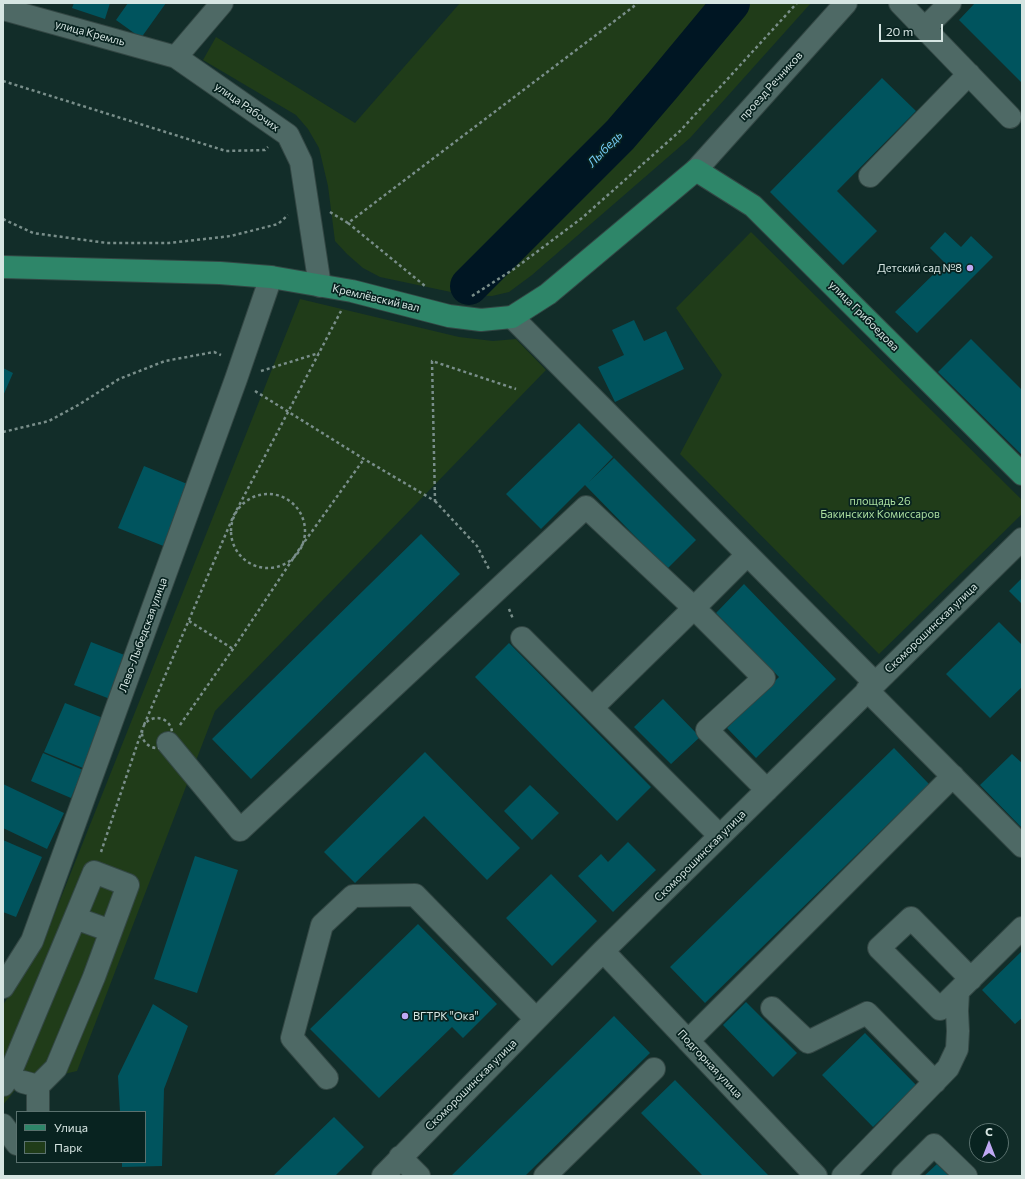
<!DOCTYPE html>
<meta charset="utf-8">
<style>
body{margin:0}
#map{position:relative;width:1025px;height:1179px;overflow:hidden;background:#122d29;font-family:Commissioner,sans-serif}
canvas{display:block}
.frame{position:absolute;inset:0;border:4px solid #d6e5e2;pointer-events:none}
.legend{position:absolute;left:16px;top:1111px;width:130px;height:52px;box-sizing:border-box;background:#082320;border:1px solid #5a716e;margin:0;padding:5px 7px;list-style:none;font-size:12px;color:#d6e5e2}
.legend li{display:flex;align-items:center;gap:8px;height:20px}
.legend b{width:20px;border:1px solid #5a716e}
.north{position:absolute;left:969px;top:1123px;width:40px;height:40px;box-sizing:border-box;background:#082320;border:1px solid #5a716e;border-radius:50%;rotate:0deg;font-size:11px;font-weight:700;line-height:16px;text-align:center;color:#d6e5e2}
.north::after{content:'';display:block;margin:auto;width:14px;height:18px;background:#bfa9f4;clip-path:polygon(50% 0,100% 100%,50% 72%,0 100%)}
.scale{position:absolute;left:879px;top:24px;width:64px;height:18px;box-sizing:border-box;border:2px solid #d6e5e2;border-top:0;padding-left:5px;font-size:12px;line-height:14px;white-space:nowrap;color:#d6e5e2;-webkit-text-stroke:3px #082320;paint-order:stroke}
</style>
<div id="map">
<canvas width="1025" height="1179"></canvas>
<div class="frame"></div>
<ul class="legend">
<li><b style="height:5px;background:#2e8669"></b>Улица</li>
<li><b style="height:11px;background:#203c19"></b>Парк</li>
</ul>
<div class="north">С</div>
<div class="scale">20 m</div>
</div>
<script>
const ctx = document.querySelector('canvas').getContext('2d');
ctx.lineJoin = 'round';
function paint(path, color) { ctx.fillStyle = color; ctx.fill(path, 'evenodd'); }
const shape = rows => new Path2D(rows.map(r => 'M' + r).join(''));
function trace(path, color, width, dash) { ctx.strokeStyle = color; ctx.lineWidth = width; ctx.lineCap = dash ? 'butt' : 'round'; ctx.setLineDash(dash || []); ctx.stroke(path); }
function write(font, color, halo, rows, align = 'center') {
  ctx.font = font + ' Commissioner,sans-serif'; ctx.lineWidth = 3.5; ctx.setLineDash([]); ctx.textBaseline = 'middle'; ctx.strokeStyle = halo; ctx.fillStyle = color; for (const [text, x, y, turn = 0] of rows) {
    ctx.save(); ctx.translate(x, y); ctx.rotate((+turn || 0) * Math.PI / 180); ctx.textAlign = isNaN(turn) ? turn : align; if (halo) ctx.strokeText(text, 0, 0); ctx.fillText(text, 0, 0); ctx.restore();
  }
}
const green = shape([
 [460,3,811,3,690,138,532,275,509,292,492,296,465,295,380,277,363,268,347,254,335,241,328,186,319,148,308,129,296,115,203,60,216,37,355,123],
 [751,232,1022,500,1022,514,879,654,680,454,722,375,676,308],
 [300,299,459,337,493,341,516,339,546,370,215,711,77,1071,20,1084,3,1105,3,1005,42,945]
]);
const river = shape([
 [469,286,620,135,662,86,731,3]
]);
const building = shape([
 [74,3,110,3,105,19,72,8],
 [128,3,166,3,141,38,116,20],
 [975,3,1022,3,1022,83,959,20],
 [882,78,916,111,837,191,877,231,843,265,770,192],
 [945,232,961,247,971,236,993,257,917,333,895,312,945,263,930,248],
 [634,320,644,341,666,331,684,369,615,402,598,367,624,355,612,330],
 [971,339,1022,390,1022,455,938,372],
 [3,368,13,373,3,396],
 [579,423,613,457,589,482,614,458,696,540,667,569,585,485,541,529,506,494],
 [144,466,192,486,166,547,118,528],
 [421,534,460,574,251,779,212,739],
 [1022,578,1022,604,1009,591],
 [744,584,836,679,756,758,727,728,779,677,716,613],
 [999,622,1022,645,1022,687,990,718,946,674],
 [91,642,127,656,110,699,74,685],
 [509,643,651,787,617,821,475,677],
 [663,699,700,737,671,764,634,727],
 [65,703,103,718,83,768,44,752],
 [894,748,929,784,705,1003,670,967],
 [425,752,520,848,487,880,424,816,355,883,324,852],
 [43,753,83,770,71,798,31,781],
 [1012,754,1022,763,1022,828,980,785],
 [3,784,64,813,47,849,3,828],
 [530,785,559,813,532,840,504,811],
 [3,840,42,857,16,917,3,912],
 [628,842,656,870,613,912,578,876,601,854,608,862],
 [195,856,238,870,197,993,154,979],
 [551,874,597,921,552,966,506,918],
 [418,924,497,1004,463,1038,452,1027,379,1098,310,1029],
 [1022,951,1022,1018,1015,1024,982,990],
 [746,1002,797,1053,773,1077,723,1025],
 [153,1004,188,1026,164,1089,162,1166,122,1167,122,1162,145,1162,145,1112,120,1112,118,1076],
 [614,1016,650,1053,525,1176,451,1176],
 [865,1033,916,1085,873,1127,822,1075],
 [675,1080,769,1176,703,1176,641,1113],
 [334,1117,364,1147,335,1176,273,1176],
 [937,1164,949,1176,924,1176]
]);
const path = shape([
 [3,81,226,151,265,150,268,147],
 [330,212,348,223,633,7,637,3],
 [3,219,33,233,107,243,169,243,231,236,278,224,288,215],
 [348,223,425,286],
 [472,296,514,269,582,218,680,131,797,3],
 [261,371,319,353],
 [255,391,364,459,435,501,432,361,516,389],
 [3,432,49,421,80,404,119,379,165,361,214,352,221,355],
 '231 531a37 37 0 1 1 74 0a37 37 0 1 1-74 0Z',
 [435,501,477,546,489,569],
 [509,609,513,619],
 [189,621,233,649],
 '142 733a15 15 0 1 1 30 0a15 15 0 1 1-30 0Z',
 [144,725,233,517,341,311],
 [180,725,233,649,300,548,364,459],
 [101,852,142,730]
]);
const minor = shape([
 [900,3,1010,117],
 [3,9,176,57,288,135,301,162,320,286],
 [925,28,950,3],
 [176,57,222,3],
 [696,170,846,3],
 [870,176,969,74],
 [512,317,875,683],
 [747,555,694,608,764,678,707,730,767,790],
 [522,638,720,836],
 [867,690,1022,846],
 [168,743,240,830,586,507,694,608,592,708],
 [603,951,816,1176],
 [971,979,911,918,879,948,940,1009,1022,928],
 [3,987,32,941,236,379,271,277],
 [772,1008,808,1042,867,1013,935,1082],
 [688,1041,953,776],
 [327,1078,292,1038,322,925,353,896,415,895,536,1019],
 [23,1082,38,1086,38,1112],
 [3,1085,8,1078,21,1047,75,918,94,872,128,885,111,931,75,918],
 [38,1086,56,1068,94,977,111,931],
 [3,1125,17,1144],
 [400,1157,419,1176],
 [383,1176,603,951,1022,539],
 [545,1176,654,1069],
 [843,1176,948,1068,957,1049,958,1031,957,1011,958,992],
 [903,1176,934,1145,966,1176]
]);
const major = shape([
 [3,267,220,273,271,277,352,291,449,316,481,320,512,317,548,294,696,170,753,206,1022,474]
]);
const markers = [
 [970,268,4,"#bfa9f4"],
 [405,1016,4,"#bfa9f4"]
];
const streetNames = [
 ["улица Кремль",90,33,15],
 ["проезд Речников",771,86,-48],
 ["улица Рабочих",247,107,35],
 ["Кремлёвский вал",376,298,13],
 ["улица Грибоедова",864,316,45],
 ["Скоморошинская улица",931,628,-44],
 ["Лево-Лыбедская улица",143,635,-70],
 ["Скоморошинская улица",700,856,-45],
 ["Подгорная улица",710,1064,47],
 ["Скоморошинская улица",471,1085,-45]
];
const poiNames = [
 ["Детский сад №8",962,268],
 ["ВГТРК \"Ока\"",413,1016,"left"]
];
const parkNames = [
 ["площадь 26",880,501],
 ["Бакинских Комиссаров",880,514]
];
const waterNames = [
 ["Лыбедь",605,149,-46]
];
paint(green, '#203c19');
trace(river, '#001623', 38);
paint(building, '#00545e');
trace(minor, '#334744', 24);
trace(major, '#334744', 24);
trace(path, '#798e8a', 2.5, [3, 3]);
trace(minor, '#4e6965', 22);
trace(major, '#2e8669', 22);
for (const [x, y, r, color] of markers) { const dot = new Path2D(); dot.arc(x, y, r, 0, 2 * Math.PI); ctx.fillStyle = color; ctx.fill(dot); trace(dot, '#082320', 1.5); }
write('11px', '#d6e5e2', '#082320', streetNames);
write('11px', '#d6e5e2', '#082320', poiNames, 'right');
write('11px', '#abde9f', '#082320', parkNames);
write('italic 12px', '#75cbf4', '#082320', waterNames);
</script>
